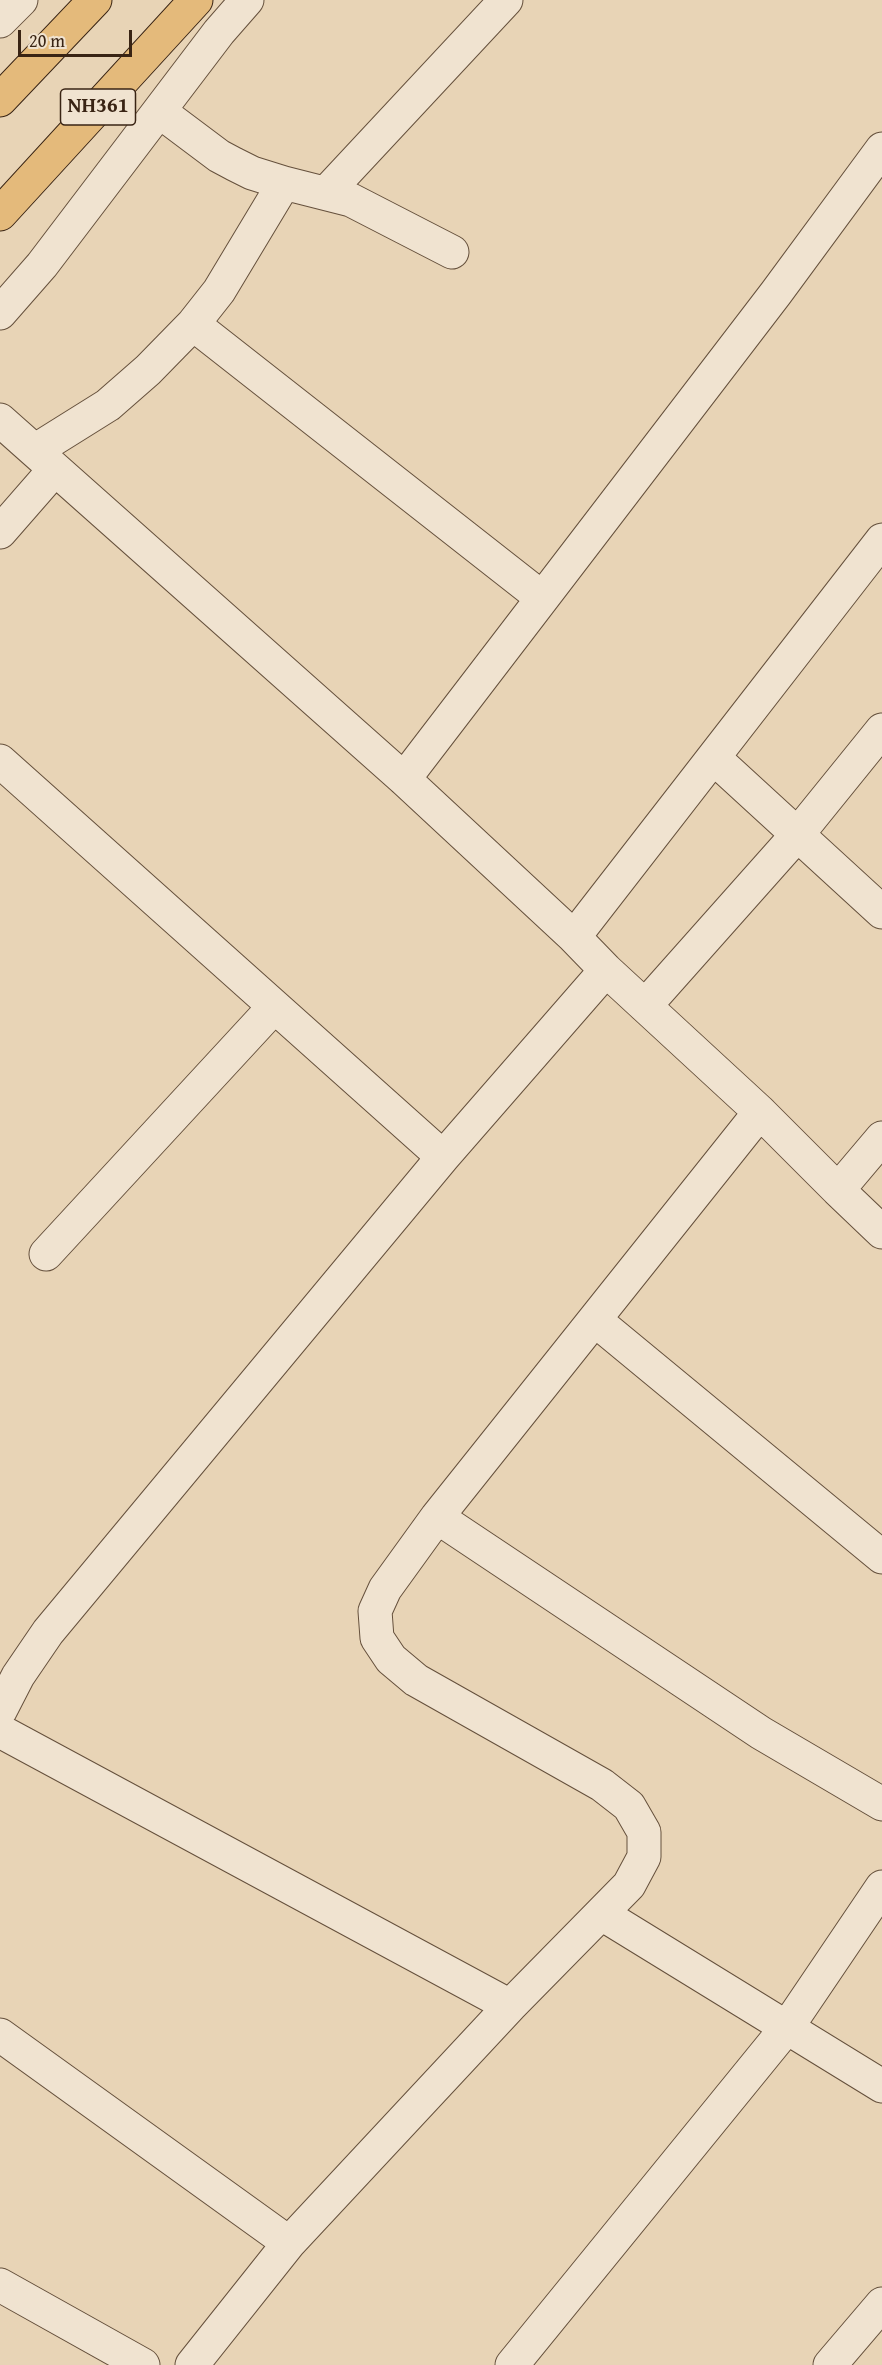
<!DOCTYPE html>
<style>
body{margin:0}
#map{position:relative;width:882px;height:2365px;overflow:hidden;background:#e8d4b6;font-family:"Gentium Book Plus",serif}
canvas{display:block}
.scale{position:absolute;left:18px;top:30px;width:114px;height:27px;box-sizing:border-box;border:3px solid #392414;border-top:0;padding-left:8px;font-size:18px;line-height:21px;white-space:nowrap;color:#392414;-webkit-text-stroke:4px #f0e3d0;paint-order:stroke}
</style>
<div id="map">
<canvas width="882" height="2365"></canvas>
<div class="scale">20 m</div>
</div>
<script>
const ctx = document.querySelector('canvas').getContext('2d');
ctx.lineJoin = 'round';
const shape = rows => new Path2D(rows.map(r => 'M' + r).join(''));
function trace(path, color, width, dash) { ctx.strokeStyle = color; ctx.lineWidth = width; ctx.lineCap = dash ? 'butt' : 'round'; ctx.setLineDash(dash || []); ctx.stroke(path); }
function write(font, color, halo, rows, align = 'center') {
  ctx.font = font + ' "Gentium Book Plus",serif'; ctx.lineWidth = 6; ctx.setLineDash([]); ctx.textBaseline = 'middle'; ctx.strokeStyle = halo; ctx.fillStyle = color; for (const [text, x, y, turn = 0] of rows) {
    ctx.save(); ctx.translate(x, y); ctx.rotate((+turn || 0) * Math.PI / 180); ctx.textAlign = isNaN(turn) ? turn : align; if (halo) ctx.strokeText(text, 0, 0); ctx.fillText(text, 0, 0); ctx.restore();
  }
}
const minor = shape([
 [0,21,21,0],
 [159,111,219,156,234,164,252,173,284,183,351,200,452,252],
 [326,193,506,0],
 [0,313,42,265,219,32,247,0],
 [193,324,541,597],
 [0,420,404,779,574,937,606,970,760,1112,838,1190],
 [36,450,108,405,148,370,193,324,219,291,284,183],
 [0,532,55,469],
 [714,758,882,912],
 [0,761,443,1157],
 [404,779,776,293,882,149],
 [574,937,882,540],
 [645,1006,797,835,882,730],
 [882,1138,838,1190,882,1232],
 [46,1254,274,1007],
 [595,1320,882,1557],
 [437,1517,761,1733,882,1804],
 [0,1711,18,1676,48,1632,443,1157,606,970],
 [0,1731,510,2006],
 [602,1914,882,2086],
 [0,2035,289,2243],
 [0,2285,143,2365],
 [192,2365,289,2243,510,2006,629,1885,644,1857,644,1832,629,1806,602,1785,416,1680,391,1659,377,1638,375,1611,385,1589,437,1517,760,1112],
 [512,2365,788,2026,882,1887],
 [830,2365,882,2304]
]);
const highway = shape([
 [0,100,95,0],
 [0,214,196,0]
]);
const shields = [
 [98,107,75]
];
const shieldNames = [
 ["NH361",98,107]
];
trace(minor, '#65503c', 35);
trace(highway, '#392414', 35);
trace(minor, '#f0e3d0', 33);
trace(highway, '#e4ba7b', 33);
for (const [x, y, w] of shields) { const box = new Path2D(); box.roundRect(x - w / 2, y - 18, w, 36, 4.5); ctx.fillStyle = '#f0e3d0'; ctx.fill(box); trace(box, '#392414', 1.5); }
write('bold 21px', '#392414', null, shieldNames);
</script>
